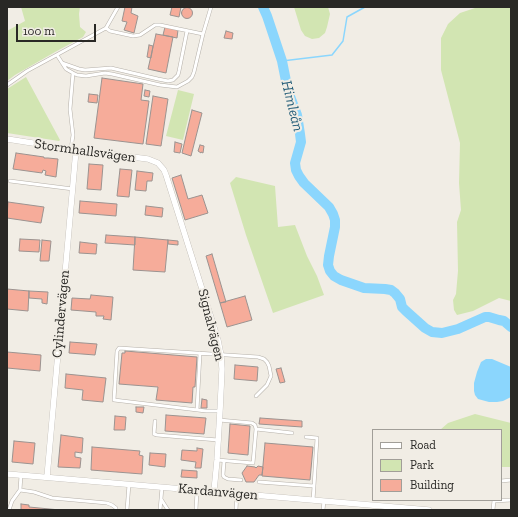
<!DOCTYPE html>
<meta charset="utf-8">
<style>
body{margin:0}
#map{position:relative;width:518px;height:517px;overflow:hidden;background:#f1ede5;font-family:"Zilla Slab",serif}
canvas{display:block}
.frame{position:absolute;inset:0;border:8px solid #292825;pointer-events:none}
.legend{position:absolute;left:372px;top:429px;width:130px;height:72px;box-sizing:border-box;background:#f1ede5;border:1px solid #a19e98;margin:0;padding:5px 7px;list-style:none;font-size:12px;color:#292825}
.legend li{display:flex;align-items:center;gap:8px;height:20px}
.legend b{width:20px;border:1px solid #a19e98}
.scale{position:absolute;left:16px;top:24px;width:80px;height:18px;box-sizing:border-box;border:2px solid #292825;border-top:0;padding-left:5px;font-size:12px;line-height:14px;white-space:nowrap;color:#292825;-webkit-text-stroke:3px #f1ede5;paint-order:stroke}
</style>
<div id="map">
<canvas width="518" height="517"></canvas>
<div class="frame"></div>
<ul class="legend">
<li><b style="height:5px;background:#fff"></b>Road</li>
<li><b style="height:11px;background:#d2e5b2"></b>Park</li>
<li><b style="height:11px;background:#f6ac9a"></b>Building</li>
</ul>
<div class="scale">100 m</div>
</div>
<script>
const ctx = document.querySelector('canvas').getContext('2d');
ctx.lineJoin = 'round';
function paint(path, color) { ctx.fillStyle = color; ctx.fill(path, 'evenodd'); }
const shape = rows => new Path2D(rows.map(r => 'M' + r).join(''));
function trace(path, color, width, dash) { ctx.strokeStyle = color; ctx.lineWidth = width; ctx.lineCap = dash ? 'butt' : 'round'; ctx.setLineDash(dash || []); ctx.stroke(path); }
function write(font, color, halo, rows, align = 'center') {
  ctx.font = font + ' "Zilla Slab",serif'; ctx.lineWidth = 4; ctx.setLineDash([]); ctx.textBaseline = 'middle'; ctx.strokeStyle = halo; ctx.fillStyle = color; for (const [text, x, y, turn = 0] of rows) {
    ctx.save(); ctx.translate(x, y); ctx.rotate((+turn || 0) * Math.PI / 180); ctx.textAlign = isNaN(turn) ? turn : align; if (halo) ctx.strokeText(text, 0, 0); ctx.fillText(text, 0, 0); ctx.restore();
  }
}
const green = shape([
 [21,7,80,7,79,14,80,27,86,32,83,37,55,52,15,75,7,81,7,31,25,21],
 [294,7,328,7,330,14,327,27,325,33,319,38,312,39,305,36,301,30],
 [478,7,511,7,511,301,499,298,473,311,457,315,454,310,453,300,456,294,458,271,457,222,461,210,459,183,460,143,441,70,441,38,448,24,460,13],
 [26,77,60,140,59,141,7,133,7,89],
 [178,90,194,94,183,140,166,136],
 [236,177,275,186,278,227,295,225,307,256,317,276,324,295,273,313,246,235,230,183],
 [475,414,511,423,511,467,501,467,501,430,440,430,448,423]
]);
const water = shape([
 [486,359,492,359,511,367,511,397,503,401,497,402,489,402,478,399,475,395,474,391,474,383,477,372,481,362]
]);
const stream = shape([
 [282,61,332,55,343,41,347,17,365,7]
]);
const river = shape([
 [263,7,267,16,282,61,288,91,297,115,300,134,301,142,295,163,296,170,299,176,304,183,329,207,333,214,335,220,335,227,329,256,328,265,330,271,334,276,341,280,364,288,385,289,391,290,395,293,400,299,402,307,406,311,425,328,432,332,442,333,458,329,485,317,489,317,499,320,504,321,511,327]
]);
const building = shape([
 [125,7,132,7,131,13,138,16,134,33,124,30,127,22,122,21,125,7],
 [172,7,181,7,179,17,170,15,172,7],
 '181.5 13a5.5 5.5 0 1 1 11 0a5.5 5.5 0 1 1-11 0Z',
 [165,27,178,30,177,38,163,35,165,27],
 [226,31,233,33,232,39,224,38,226,31],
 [156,34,173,37,166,73,148,69,156,34],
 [149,45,153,46,151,58,147,57,149,45],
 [102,78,143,84,141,100,149,101,143,144,94,138,102,78],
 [145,90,150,91,149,97,144,96,145,90],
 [89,94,98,95,97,103,88,102,89,94],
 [153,96,168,99,161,146,146,144,153,96],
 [192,110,202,113,191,156,182,153,192,110],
 [175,142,182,144,180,153,174,152,175,142],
 [200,145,204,146,203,153,201,152,201,153,198,151,200,145],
 [16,153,44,157,44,158,48,158,58,159,56,177,45,175,46,171,43,170,42,173,13,169,16,153],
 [89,164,103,165,101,190,87,189,89,164],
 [120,169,132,170,129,197,117,196,120,169],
 [137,171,153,173,152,181,147,181,146,191,135,190,137,171],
 [181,175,188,199,202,195,208,213,185,220,172,178,181,175],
 [80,201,117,204,116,216,79,213,80,201],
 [8,202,44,207,41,223,7,218,8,202],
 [146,206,163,208,162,217,145,215,146,206],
 [106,235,135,237,135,245,105,243,106,235],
 [135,237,168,240,165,272,133,270,135,237],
 [20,239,40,240,39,252,19,251,20,239],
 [42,240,51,241,49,261,40,261,42,240],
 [168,240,178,241,178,245,168,244,168,240],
 [80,242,97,244,96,254,79,253,80,242],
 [212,254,226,302,220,303,206,256,212,254],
 [7,289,29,291,28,311,7,309,7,289],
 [29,291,48,292,47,304,42,303,42,299,29,298,29,291],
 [91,295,113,297,111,320,103,319,104,316,96,316,96,312,71,310,72,298,90,299,91,295],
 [245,296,252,320,227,327,220,303,245,296],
 [70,342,97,344,95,355,69,353,70,342],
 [125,351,197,357,195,387,193,387,192,403,156,400,158,387,119,384,122,353,125,353,125,351],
 [7,352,41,355,40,371,7,368,7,352],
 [235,365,258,367,257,381,234,379,235,365],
 [281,368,285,382,280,383,276,369,281,368],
 [66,374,106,378,103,402,82,400,83,390,65,388,66,374],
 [202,399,207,400,207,408,201,408,202,399],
 [136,407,144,407,143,413,136,412,136,407],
 [166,415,206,418,204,434,165,431,166,415],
 [115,416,126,417,125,430,114,430,115,416],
 [260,418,302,421,302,427,259,424,260,418],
 [230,424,250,426,248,455,228,453,230,424],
 [61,435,83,438,82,453,75,452,75,457,81,458,80,468,58,467,61,435],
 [14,441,35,443,33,464,12,462,14,441],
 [265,443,313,447,310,480,262,476,265,443],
 [92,447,140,451,139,455,143,456,142,474,91,470,92,447],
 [197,448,203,449,201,468,195,468,196,462,181,460,182,450,197,451,197,448],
 [150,453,166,454,165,467,149,465,150,453],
 [247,466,255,467,256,468,258,466,263,467,262,475,259,475,254,482,246,482,242,473,247,466],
 [182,470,197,471,197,478,181,477,182,470],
 [21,504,29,505,29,507,60,510,21,510,21,504]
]);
const service = shape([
 [106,28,118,7],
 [57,55,66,69,73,73,77,75,86,76,105,73,112,74,160,85,177,87,188,81,192,77,194,72,203,34,211,7],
 [62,63,79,69,85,70,111,68,158,79,168,81,173,80,178,75,179,71,187,31],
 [7,85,27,71,106,28,110,31,133,36,140,35,155,25,160,25,203,34],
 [71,149,73,135,70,109,73,73],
 [10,181,73,189],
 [197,410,200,353],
 [220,411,206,411,114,400,117,351,119,348,258,357,264,359,267,362,269,366,271,376,267,385,256,396],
 [155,421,154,434,157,435,218,440],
 [256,429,292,433],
 [306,437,317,438,314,486],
 [217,460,253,463,256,429,255,425,252,423,219,420],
 [224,461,223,475,224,477,228,479,241,480],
 [501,481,511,480],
 [259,482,314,486,313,500],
 [162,487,161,499,168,510],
 [20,490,34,492,52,498,107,503,112,505,116,508,116,510],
 [494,501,511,500],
 [9,510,12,501,20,490,21,475],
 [127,510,129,484],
 [160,510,161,499],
 [196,510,197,490],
 [236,510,237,493],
 [323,510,324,501],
 [493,510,494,500]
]);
const minor = shape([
 [7,139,71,149,148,159,158,163,164,170,166,175,208,308,218,340,221,355,222,369,220,411,217,460,214,491],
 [7,474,429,510],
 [47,477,76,150]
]);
const streetNames = [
 ["Stormhallsvägen",85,151,8],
 ["Cylindervägen",61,314,-85],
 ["Signalvägen",211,325,76],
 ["Kardanvägen",218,492,5]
];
const waterNames = [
 ["Himleån",292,106,76]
];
paint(green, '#d2e5b2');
paint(water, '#8bd6fd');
trace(stream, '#8bd6fd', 1.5);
trace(river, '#8bd6fd', 10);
paint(building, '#f6ac9a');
trace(building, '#9b9390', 1);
trace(service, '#b5b0a9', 4);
trace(minor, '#b5b0a9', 6);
trace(service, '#fff', 3);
trace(minor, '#fff', 5.5);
write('14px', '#292825', '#f1ede5', streetNames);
write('italic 15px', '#255e79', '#f1ede5', waterNames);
</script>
